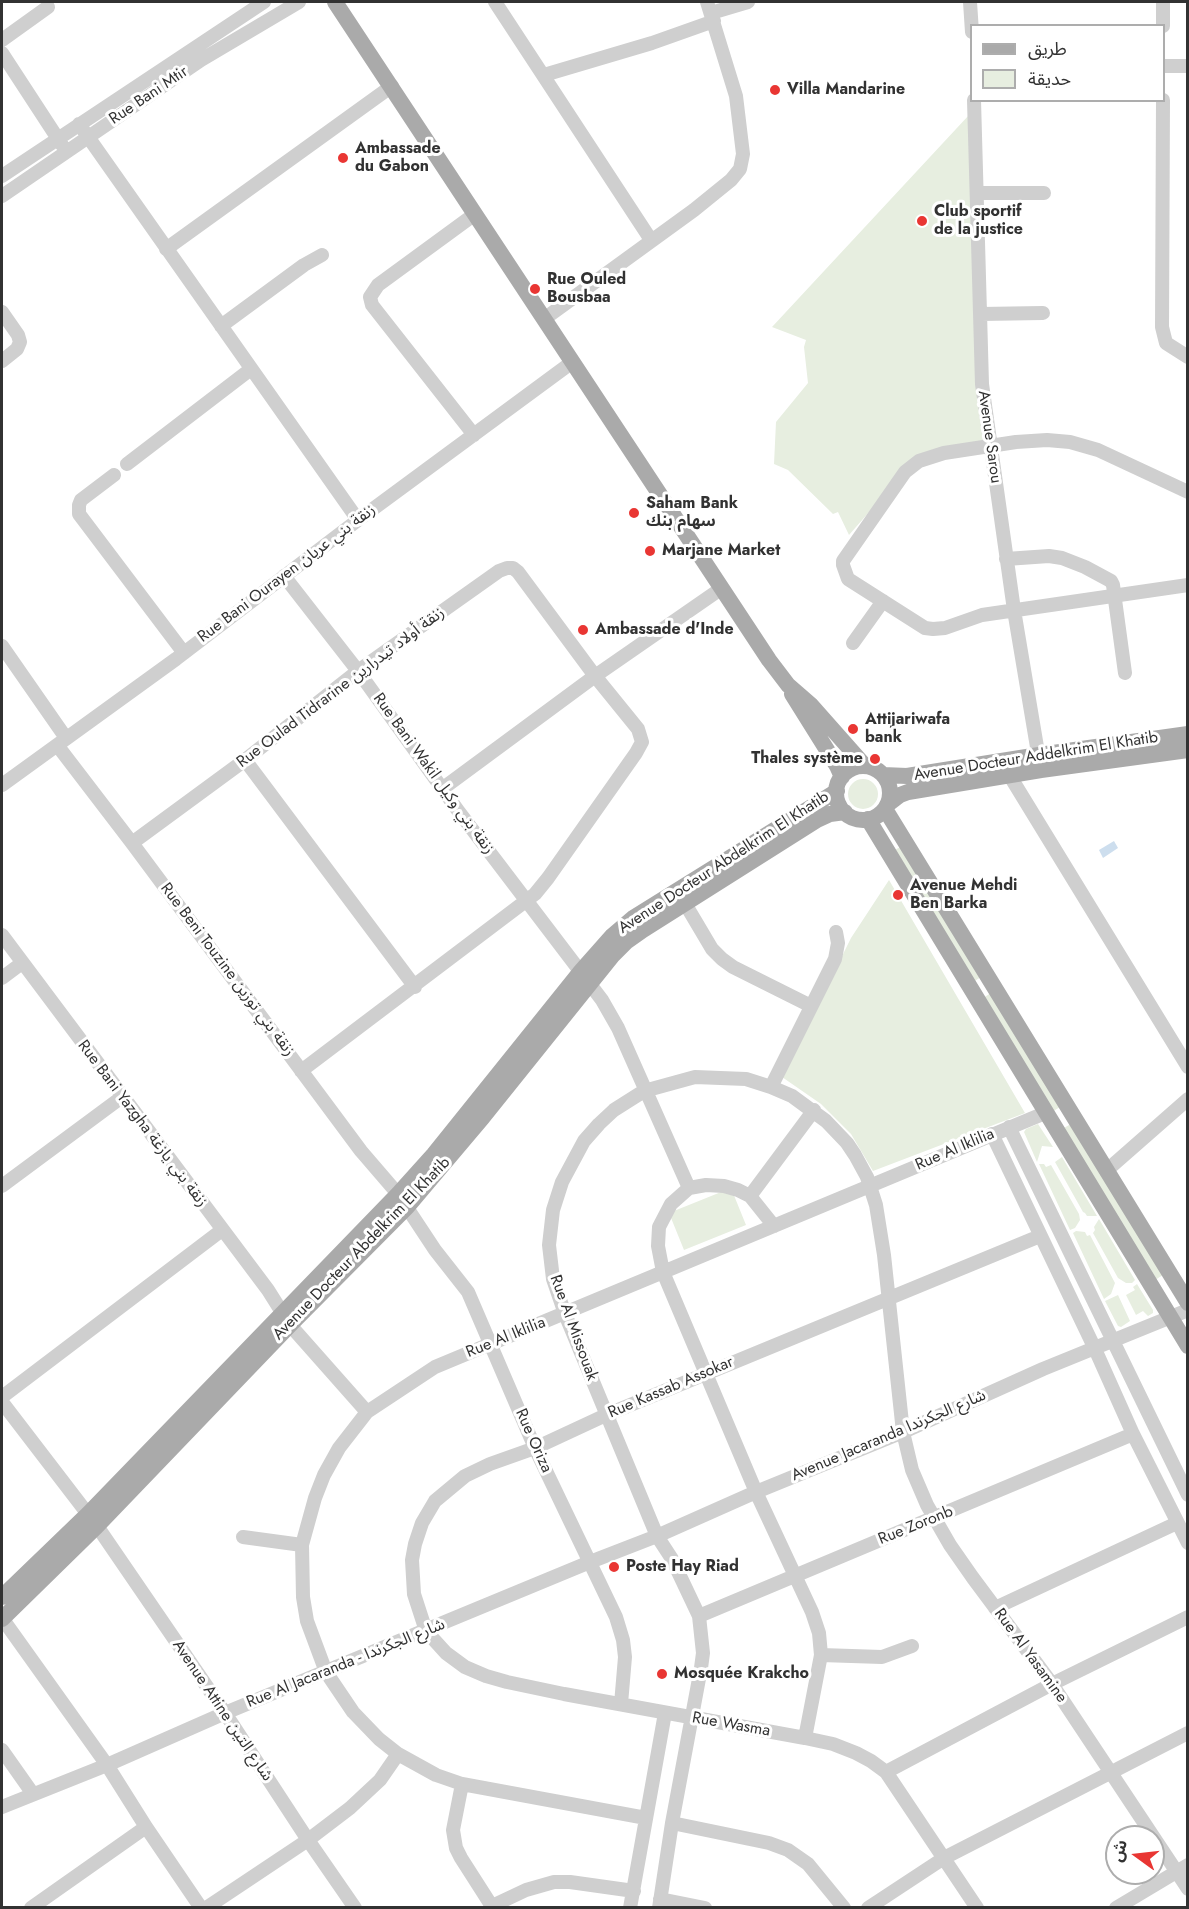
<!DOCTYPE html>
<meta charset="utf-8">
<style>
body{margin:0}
#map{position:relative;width:1189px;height:1909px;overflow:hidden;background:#fff;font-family:Jost,"Noto Sans Arabic",sans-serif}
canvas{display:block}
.frame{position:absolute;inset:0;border:3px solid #323232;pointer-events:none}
.legend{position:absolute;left:970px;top:24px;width:195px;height:78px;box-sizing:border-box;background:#fff;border:2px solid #adadad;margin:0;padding:8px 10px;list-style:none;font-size:18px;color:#323232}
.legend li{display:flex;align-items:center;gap:12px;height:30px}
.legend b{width:30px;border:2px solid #adadad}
.north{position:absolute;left:1105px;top:1825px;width:60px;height:60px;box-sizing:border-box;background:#fff;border:2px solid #adadad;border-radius:50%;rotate:285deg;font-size:16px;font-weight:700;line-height:24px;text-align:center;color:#323232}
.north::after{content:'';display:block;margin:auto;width:21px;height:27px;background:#e93633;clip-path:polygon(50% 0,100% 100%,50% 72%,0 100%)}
</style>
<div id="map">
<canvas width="1189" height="1909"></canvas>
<div class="frame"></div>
<ul class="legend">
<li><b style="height:8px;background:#aaa"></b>طريق</li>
<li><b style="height:16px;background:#e7eee0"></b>حديقة</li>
</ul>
<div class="north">ش</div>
</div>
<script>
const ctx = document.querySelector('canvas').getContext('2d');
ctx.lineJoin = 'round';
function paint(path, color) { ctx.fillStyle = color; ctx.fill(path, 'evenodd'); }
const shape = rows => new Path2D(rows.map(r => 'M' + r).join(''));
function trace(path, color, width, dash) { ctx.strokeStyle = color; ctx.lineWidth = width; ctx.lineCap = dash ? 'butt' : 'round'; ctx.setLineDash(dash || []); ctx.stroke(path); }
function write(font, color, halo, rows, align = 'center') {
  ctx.font = font + ' Jost,"Noto Sans Arabic",sans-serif'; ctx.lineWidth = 6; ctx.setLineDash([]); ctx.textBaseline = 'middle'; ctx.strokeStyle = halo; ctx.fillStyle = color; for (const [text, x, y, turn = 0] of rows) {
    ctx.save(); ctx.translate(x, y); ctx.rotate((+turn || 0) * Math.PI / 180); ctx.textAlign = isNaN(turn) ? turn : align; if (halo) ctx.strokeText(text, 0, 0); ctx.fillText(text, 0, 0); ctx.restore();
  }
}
const green = shape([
 [969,115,985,440,918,456,849,535,838,512,833,514,788,470,774,464,776,422,808,383,804,347,806,340,772,327],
 '848 794a15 15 0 1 1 30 0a15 15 0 1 1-30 0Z',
 [902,846,981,977,973,982,893,851],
 [889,880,1025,1113,873,1171,851,1134,821,1104,782,1077,851,938],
 [991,993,1060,1107,1052,1112,983,998],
 [1038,1124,1053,1147,1042,1146,1037,1162,1024,1132,1026,1129],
 [1071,1124,1163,1275,1155,1280,1062,1129],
 [1062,1157,1097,1216,1087,1216,1085,1213,1083,1212,1055,1162],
 [1039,1164,1044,1164,1046,1167,1051,1165,1079,1214,1080,1220,1075,1228,1070,1230],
 [731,1188,746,1225,684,1250,669,1213],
 [1099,1219,1135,1280,1132,1283,1126,1283,1118,1278,1093,1233,1095,1230,1094,1227],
 [1076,1231,1085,1232,1087,1236,1090,1235,1115,1283,1111,1294,1104,1299,1073,1233],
 [1137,1284,1153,1310,1153,1313,1148,1316,1143,1311,1136,1315,1126,1295,1135,1290,1133,1287],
 [1118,1295,1130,1321,1121,1327,1118,1326,1105,1301]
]);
const water = shape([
 [1114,841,1118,848,1103,858,1099,850]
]);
const minor = shape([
 [495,2,651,240],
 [970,2,972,32],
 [1163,2,1163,26],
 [711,13,748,2],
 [2,40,48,7],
 [2,53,62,145],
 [1164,66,1188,66],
 [544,75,652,43,714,21],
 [974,100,982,384,1014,610,1040,765],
 [1163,100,1162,327,1166,343,1188,357],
 [79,124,358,520],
 [2,176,264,2],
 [977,193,1044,193],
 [2,196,201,60,299,2],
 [166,249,392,86],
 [2,312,18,335,20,342,17,349,2,361],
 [981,314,1043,313],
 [544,319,694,210,731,180,740,169,743,154,736,96,707,2],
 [221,326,304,265,322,255],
 [474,435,372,305,370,297,378,285,475,214],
 [127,464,251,369],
 [114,475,81,500,79,505,79,514,184,653],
 [1188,492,1098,450,1070,442,1047,440,1016,442,944,453,919,461,905,472,843,561,843,565,848,579,925,628,933,629,945,628,982,615,1188,585],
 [1006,559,1049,556,1062,558,1085,567,1111,581,1113,585,1125,673],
 [284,576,358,671,459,812,602,1000,618,1028,689,1188],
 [853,643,883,601],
 [2,646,66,738],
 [57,745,132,843,361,1151,398,1194,435,1250,468,1292,535,1448,616,1617,623,1640,625,1657,621,1704],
 [245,760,415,987],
 [1005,768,1188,1067],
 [2,785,176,659,358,520,571,363],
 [442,789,595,676,722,588],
 [132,843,245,760,358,671,499,571,507,568,513,568,518,572,595,676,638,729,642,742,636,753,548,878,535,894,301,1071],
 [680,895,712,949,722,959,733,967,811,1006],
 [2,935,268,1290,290,1325,367,1412],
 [2,978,22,963],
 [771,1087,835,959,838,943,836,932],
 [1009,1127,1188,1495],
 [992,1134,1095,1349,1133,1434,1188,1543],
 [1106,1171,1188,1099],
 [2,1186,122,1097],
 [750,1196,814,1110],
 [774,1226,750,1196,738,1190,724,1186,706,1185,689,1188,671,1204,659,1227,658,1246,663,1272,756,1492,812,1612,819,1633,821,1655,805,1738],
 [2,1397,222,1230],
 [2,1402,97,1526,225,1713,308,1840,355,1908],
 [243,1537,302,1545],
 [995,1608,1177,1523],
 [699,1616,1133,1434],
 [2,1618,107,1765,146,1827,201,1908],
 [821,1655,882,1657,912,1646],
 [2,1750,33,1794],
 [886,1772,1052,1684,1188,1617],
 [462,1784,453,1830,456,1848,461,1858,493,1908],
 [2,1807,107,1765,225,1713,590,1562,657,1536,756,1492,903,1432,1043,1369,1188,1310],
 [646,1818,462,1784,436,1775,398,1754,379,1739,353,1712,326,1672,307,1621,303,1597,302,1545,315,1498,324,1475,339,1448,367,1412,435,1367,1045,1113],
 [672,1823,769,1843,788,1850,808,1864,844,1908],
 [660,1899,705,1908],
 [492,1906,526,1890,554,1882,570,1882,634,1891],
 [31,1908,146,1827],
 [206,1908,308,1840,350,1808,380,1780,398,1754],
 [630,1908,665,1713],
 [659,1908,672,1823,701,1668,703,1653,699,1616,672,1559,657,1536,565,1314,553,1279,549,1245,553,1210,562,1182,584,1141,599,1124,614,1110,644,1091,695,1077,746,1079,771,1087,792,1096,826,1121,847,1143,855,1155,867,1177,876,1205,884,1255,903,1432,912,1470,927,1505,950,1545,973,1578,1052,1684,1188,1889],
 [868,1908,944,1858,1188,1733],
 [977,1908,886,1772,871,1761,856,1753,833,1744,805,1738,564,1694,507,1682,486,1676,465,1667,446,1653,426,1631,414,1594,412,1560,415,1544,422,1523,435,1501,465,1476,490,1464,535,1448,606,1415,1040,1236],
 [1116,1908,1188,1865]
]);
const major = shape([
 [335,2,769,660,788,685,811,705,865,766],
 [792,694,837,766,842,777],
 '836 793a27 27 0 1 1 54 0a27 27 0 1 1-54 0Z',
 [883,775,907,776,1039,755,1188,734],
 [887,805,900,795,908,792,1041,770,1188,750],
 [885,809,1188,1303],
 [868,819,1188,1346],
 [2,1597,88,1514,398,1194,434,1154,581,971,612,936,633,918,837,791],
 [2,1619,97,1526,290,1325,407,1207,483,1117,613,955,626,942,643,930,817,820,830,814,845,812]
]);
const markers = [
 [775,90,6,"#e93633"],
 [343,158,6,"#e93633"],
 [922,221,6,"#e93633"],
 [535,289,6,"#e93633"],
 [634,513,6,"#e93633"],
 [650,551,6,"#e93633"],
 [583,630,6,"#e93633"],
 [853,729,6,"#e93633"],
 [875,759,6,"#e93633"],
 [898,895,6,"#e93633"],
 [614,1567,6,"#e93633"],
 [662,1674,6,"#e93633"]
];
const poiNames = [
 ["Villa Mandarine",787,90],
 ["Ambassade",355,149],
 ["du Gabon",355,167],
 ["Club sportif",934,212],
 ["de la justice",934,230],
 ["Rue Ouled",547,280],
 ["Bousbaa",547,298],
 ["Saham Bank",646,504],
 ["سهام بنك",646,522],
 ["Marjane Market",662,551],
 ["Ambassade d'Inde",595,630],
 ["Attijariwafa",865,720],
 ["bank",865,738],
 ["Thales système",863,759,"right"],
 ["Avenue Mehdi",910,886],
 ["Ben Barka",910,904],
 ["Poste Hay Riad",626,1567],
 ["Mosquée Krakcho",674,1674]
];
const streetNames = [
 ["Rue Bani Mtir",149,96,-34],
 ["Avenue Sarou",989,437,82],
 ["Rue Bani Ourayen زنقة بني عريان",287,574,-37],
 ["Rue Oulad Tidrarine زنقة أولاد تيدرارين",341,688,-37],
 ["Avenue Docteur Addelkrim El Khatib",1036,757,-9],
 ["Rue Bani Wakil زنقة بني وكيل",433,774,54],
 ["Avenue Docteur Abdelkrim El Khatib",724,863,-33],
 ["Rue Beni Touzine زنقة بني توزين",227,970,53],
 ["Rue Bani Yazgha زنقة بني يازغة",142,1124,53],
 ["Rue Al Iklilia",955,1150,-23],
 ["Avenue Docteur Abdelkrim El Khatib",362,1249,-46],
 ["Rue Al Missouak",573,1328,70],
 ["Rue Al Iklilia",506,1338,-22],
 ["Rue Kassab Assokar",671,1388,-23],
 ["Avenue Jacaranda شارع الجكرندا",889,1436,-23],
 ["Rue Oriza",533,1441,66],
 ["Rue Zoronb",916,1526,-22],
 ["Rue Al Yasamine",1030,1656,54],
 ["Rue Al Jacaranda - شارع الجكرندا",346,1664,-22],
 ["Avenue Attine شارع التين",222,1711,56],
 ["Rue Wasma",731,1725,10]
];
paint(green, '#e7eee0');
paint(water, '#cddeee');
trace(minor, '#cfcfcf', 14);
trace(major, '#aaa', 16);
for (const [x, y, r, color] of markers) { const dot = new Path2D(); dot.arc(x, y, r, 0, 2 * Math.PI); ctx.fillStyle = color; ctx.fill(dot); trace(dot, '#fff', 2); }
write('bold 16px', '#323232', '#fff', poiNames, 'left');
write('16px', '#323232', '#fff', streetNames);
</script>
